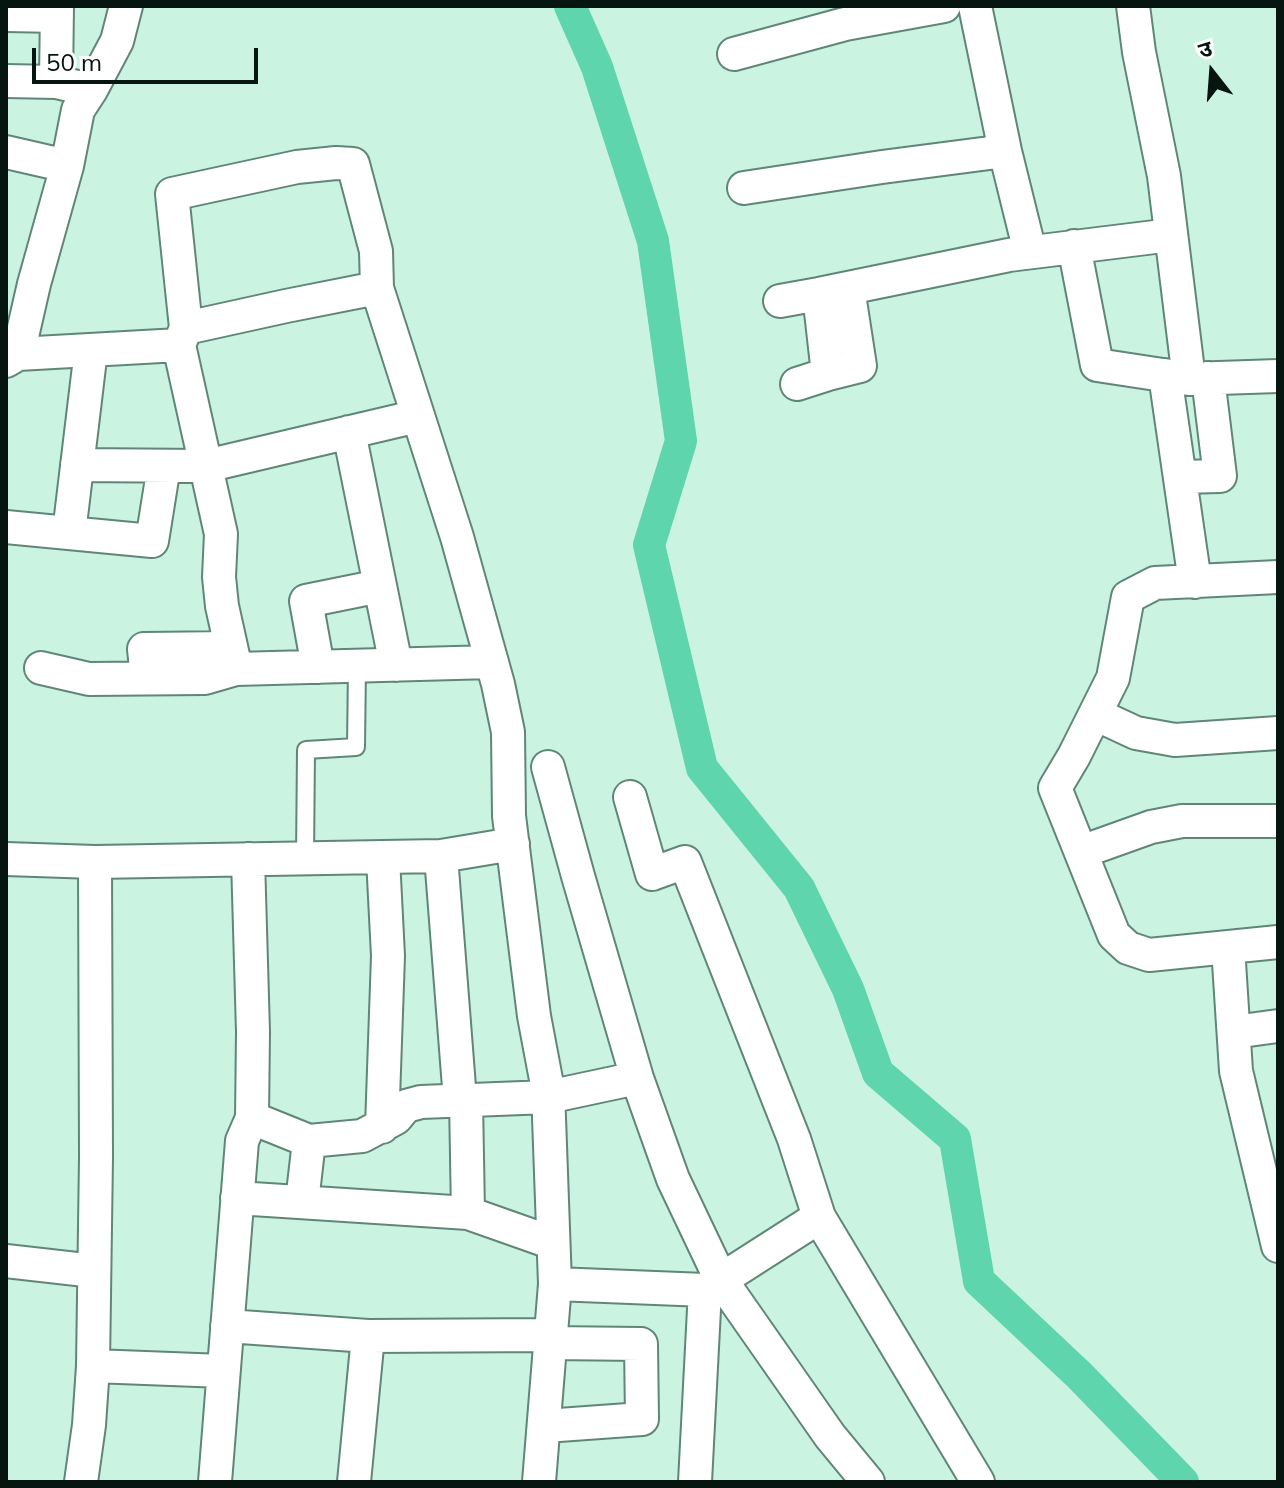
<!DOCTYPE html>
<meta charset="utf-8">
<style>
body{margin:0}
#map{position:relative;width:1284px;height:1488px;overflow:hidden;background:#caf3e2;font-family:Mulish,"Noto Sans Devanagari",sans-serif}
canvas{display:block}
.frame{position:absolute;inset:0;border:8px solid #061510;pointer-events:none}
.north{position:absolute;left:1172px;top:32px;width:80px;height:80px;-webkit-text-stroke:6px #fff;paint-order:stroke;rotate:343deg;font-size:22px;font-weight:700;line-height:32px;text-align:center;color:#061510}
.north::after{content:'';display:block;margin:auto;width:28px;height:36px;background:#061510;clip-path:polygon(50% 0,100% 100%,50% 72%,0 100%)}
.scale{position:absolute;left:32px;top:48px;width:226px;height:36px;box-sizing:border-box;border:4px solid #061510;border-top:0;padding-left:10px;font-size:24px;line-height:28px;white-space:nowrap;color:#061510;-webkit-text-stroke:6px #fff;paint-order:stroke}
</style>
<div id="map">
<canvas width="1284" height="1488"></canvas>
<div class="frame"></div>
<div class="north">उ</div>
<div class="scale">50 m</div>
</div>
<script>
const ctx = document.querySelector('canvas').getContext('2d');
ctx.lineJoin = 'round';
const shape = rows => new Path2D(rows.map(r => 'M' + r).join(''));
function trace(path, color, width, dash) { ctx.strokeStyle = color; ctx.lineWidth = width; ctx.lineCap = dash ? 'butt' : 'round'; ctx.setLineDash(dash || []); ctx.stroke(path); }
const canal = shape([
 [570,6,597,67,653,241,681,441,649,545,702,768,799,888,848,989,878,1073,955,1139,979,1281,1079,1375,1183,1482]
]);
const service = shape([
 [305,859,306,750,356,747,357,666]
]);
const minor = shape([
 [975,6,1005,151],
 [1133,6,1139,52,1164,176,1189,379],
 [6,15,57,16],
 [734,54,845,24,944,6],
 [6,81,56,82,91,90],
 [56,82,57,6],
 [6,152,67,166],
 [744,188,882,167,1005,151,1030,252],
 [1074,246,1097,365,1189,379,1278,376],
 [819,294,828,374,860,366,848,288],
 [780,301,819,294,1009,255,1171,235],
 [186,328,172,194,297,167,336,163,353,164,376,251,377,288,457,537,498,684,508,732,509,816,534,1016,548,1090,555,1284,539,1482],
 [179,345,186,328,286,306,377,288],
 [18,354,179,345,221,534,219,577,222,606,236,669,492,662],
 [6,361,18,354,34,284,67,166,78,110,91,90,117,41,126,6],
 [1165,375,1195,582],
 [797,384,828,374],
 [349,432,396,665],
 [77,465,206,466,418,416],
 [1180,477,1220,476,1208,378],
 [6,527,152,541,164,466],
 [69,533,91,350],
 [1278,577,1155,583,1128,597,1113,678,1074,756,1055,788,1114,935,1128,948,1149,955,1278,942],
 [318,667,306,601,380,586],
 [41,668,89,679,205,678,236,669],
 [147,678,144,649,231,648],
 [1095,714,1136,733,1175,740,1278,733],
 [548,767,578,876,637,1078,673,1179,721,1280,830,1436,868,1482],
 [630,797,652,874,685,862,794,1139,819,1217,705,1290,695,1482],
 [1081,852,1151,827,1182,821,1278,821],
 [441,856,460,1100],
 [6,859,95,862,96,1157,93,1366,89,1425,81,1482],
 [95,862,441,856,513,844],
 [1228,947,1236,1071,1278,1246],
 [1234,1032,1278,1026],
 [466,1100,468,1213],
 [252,1118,309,1141,362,1136,396,1118,406,1106,421,1102,548,1097,637,1078],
 [382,1127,388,956,383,858],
 [237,1198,468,1213,553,1243],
 [302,1202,309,1141],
 [819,1217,978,1482],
 [6,1261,94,1271],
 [555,1284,705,1290],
 [227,1326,368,1336,551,1335],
 [93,1366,223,1371],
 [545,1426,642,1419,641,1344,550,1343],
 [215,1482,242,1141,252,1118,253,1032,248,859],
 [354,1482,368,1336]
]);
trace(canal, '#5ed5ad', 32);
trace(service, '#608677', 20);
trace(minor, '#608677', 36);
trace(service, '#fff', 16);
trace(minor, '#fff', 32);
</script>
